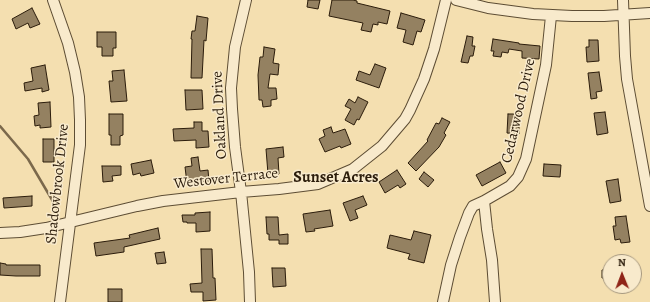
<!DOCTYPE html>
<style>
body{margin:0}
#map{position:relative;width:650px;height:302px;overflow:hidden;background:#f4dfb0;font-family:Alegreya,serif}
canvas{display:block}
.north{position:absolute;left:602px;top:254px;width:40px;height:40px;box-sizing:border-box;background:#f8eacc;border:1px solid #a6987f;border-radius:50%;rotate:359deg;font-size:11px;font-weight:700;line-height:16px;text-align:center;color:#2b1c0b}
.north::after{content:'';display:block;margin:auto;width:14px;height:18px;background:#8f2418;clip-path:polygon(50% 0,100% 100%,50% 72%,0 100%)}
</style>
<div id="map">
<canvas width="650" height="302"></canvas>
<div class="north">N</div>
</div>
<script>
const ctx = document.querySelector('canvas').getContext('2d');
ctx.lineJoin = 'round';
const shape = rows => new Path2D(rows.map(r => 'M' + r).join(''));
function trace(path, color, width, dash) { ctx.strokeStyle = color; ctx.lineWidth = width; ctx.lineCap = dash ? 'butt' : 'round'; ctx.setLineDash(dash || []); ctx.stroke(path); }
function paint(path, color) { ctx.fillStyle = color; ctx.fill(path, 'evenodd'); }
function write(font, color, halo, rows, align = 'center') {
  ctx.font = font + ' Alegreya,serif'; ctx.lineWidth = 3; ctx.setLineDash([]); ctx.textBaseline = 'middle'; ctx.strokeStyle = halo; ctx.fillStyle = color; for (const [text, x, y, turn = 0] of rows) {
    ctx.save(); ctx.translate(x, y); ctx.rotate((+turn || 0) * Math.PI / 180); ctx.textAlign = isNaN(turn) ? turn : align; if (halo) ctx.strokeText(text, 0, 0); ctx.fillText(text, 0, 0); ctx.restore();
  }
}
const stream = shape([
 [0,126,28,159,58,210]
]);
const building = shape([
 [308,0,320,0,318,9,307,7,308,0],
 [332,0,353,0,357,1,357,3,390,11,387,24,378,22,378,25,373,24,371,32,361,30,363,23,329,16,332,0],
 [32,8,40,24,30,28,28,23,16,29,12,19,32,8],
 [401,13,425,20,421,32,417,31,413,45,403,42,406,30,397,28,401,13],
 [197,16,208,18,206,41,204,40,202,78,191,78,192,39,191,39,192,31,195,31,197,16],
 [97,32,116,32,116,48,113,48,113,56,102,56,102,47,97,47,97,32],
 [467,36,473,37,472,46,475,46,473,56,470,56,468,63,461,62,467,36],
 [493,39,519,43,519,44,540,46,539,59,522,58,522,51,509,49,508,53,502,52,501,57,493,56,494,51,491,51,493,39],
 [589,40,598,40,599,61,587,62,586,47,589,47,589,40],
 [264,47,275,49,273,63,279,64,278,75,270,74,268,88,276,88,277,99,271,100,271,106,263,107,262,100,259,100,258,75,260,57,263,57,264,47],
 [375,64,386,68,379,88,356,80,359,71,370,75,375,64],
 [45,65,49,90,42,92,42,88,25,91,24,83,33,81,31,68,45,65],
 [124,70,127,101,111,102,109,81,113,81,112,71,124,70],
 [599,72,602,91,596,92,597,98,591,99,588,73,599,72],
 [185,90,202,90,203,109,186,110,185,90],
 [358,97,368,102,359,120,357,119,354,125,345,120,351,109,345,106,349,99,355,103,358,97],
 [50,102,51,127,40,128,40,125,35,126,34,116,39,115,38,103,50,102],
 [605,112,608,133,597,135,594,113,605,112],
 [109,114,123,114,123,135,120,136,120,145,111,145,111,135,109,135,109,114],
 [508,114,519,114,519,134,507,133,508,114],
 [442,118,450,122,444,133,446,135,439,147,416,171,408,163,428,141,427,140,436,123,439,124,442,118],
 [194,122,202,122,202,131,208,131,209,147,196,148,196,140,174,141,173,129,194,128,194,122],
 [331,127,333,133,345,129,351,144,341,148,340,146,325,152,319,139,325,136,323,130,331,127],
 [43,139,54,139,54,162,43,162,43,139],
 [283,147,284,157,278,158,279,174,268,174,266,149,283,147],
 [198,157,200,171,208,170,209,181,187,183,185,167,192,166,191,158,198,157],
 [151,160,154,173,141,176,140,173,133,175,131,164,151,160],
 [500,162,506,173,482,186,476,175,500,162],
 [544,164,561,165,560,177,543,176,544,164],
 [102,166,121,166,121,175,112,176,113,181,103,182,102,166],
 [397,170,406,184,400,188,398,185,385,193,379,182,397,170],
 [424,172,434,180,428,187,419,179,424,172],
 [618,179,621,201,610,203,606,181,618,179],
 [32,196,32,206,4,208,3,198,32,196],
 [363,196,367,205,355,210,358,218,350,221,343,203,363,196],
 [330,210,333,226,314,229,315,231,306,232,303,214,330,210],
 [210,212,210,231,196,232,196,223,187,223,187,222,183,222,182,215,195,215,195,213,210,212],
 [626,216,630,242,621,243,620,239,615,240,613,226,616,226,615,217,626,216],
 [266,217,278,217,279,235,288,234,288,244,279,244,279,240,269,240,269,234,267,234,266,217],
 [158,228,160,239,124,247,124,252,96,256,94,243,130,238,129,235,158,228],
 [414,231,431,235,424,263,408,259,410,254,387,248,390,235,411,240,414,231],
 [201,249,212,249,213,278,215,278,216,300,203,301,203,292,191,292,190,284,202,283,201,249],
 [164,252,166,263,157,264,155,253,164,252],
 [0,263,6,264,6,265,40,265,40,276,16,276,0,275,0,263],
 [272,268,285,268,286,286,273,287,272,268],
 [610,269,610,278,602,278,602,270,610,269],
 [108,289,122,289,122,302,108,302,108,289]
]);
const minor = shape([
 [53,0,68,43,75,72,79,97,80,120,80,145,60,302],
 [246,0,235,47,231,88,232,109,235,147,241,192,249,272,250,302],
 [456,0,488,8,533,14,572,16,604,16,650,13],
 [623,0,625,56,627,79,650,206],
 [484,201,487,229,492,260,495,302],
 [0,233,20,232,46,228,137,206,163,201,241,192,279,189,318,184,353,169,382,146,405,119,410,110,424,79,434,49,446,0],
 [443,302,451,265,460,237,469,213,473,206,484,201,510,186,518,177,526,159,546,65,551,16]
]);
const streetNames = [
 ["Cedarwood Drive",519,111,-77],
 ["Oakland Drive",220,115,-93],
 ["Westover Terrace",226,179,-6],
 ["Shadowbrook Drive",58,184,-84]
];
const neighbourhoodNames = [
 ["Sunset Acres",336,178]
];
trace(stream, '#7b694c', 2.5);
paint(building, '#948161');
trace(building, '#2b1c0b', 1);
trace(minor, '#5d4d34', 12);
trace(minor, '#f8eacc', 10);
write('15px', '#2b1c0b', '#f8eacc', streetNames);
write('bold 16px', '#2b1c0b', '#f8eacc', neighbourhoodNames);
</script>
